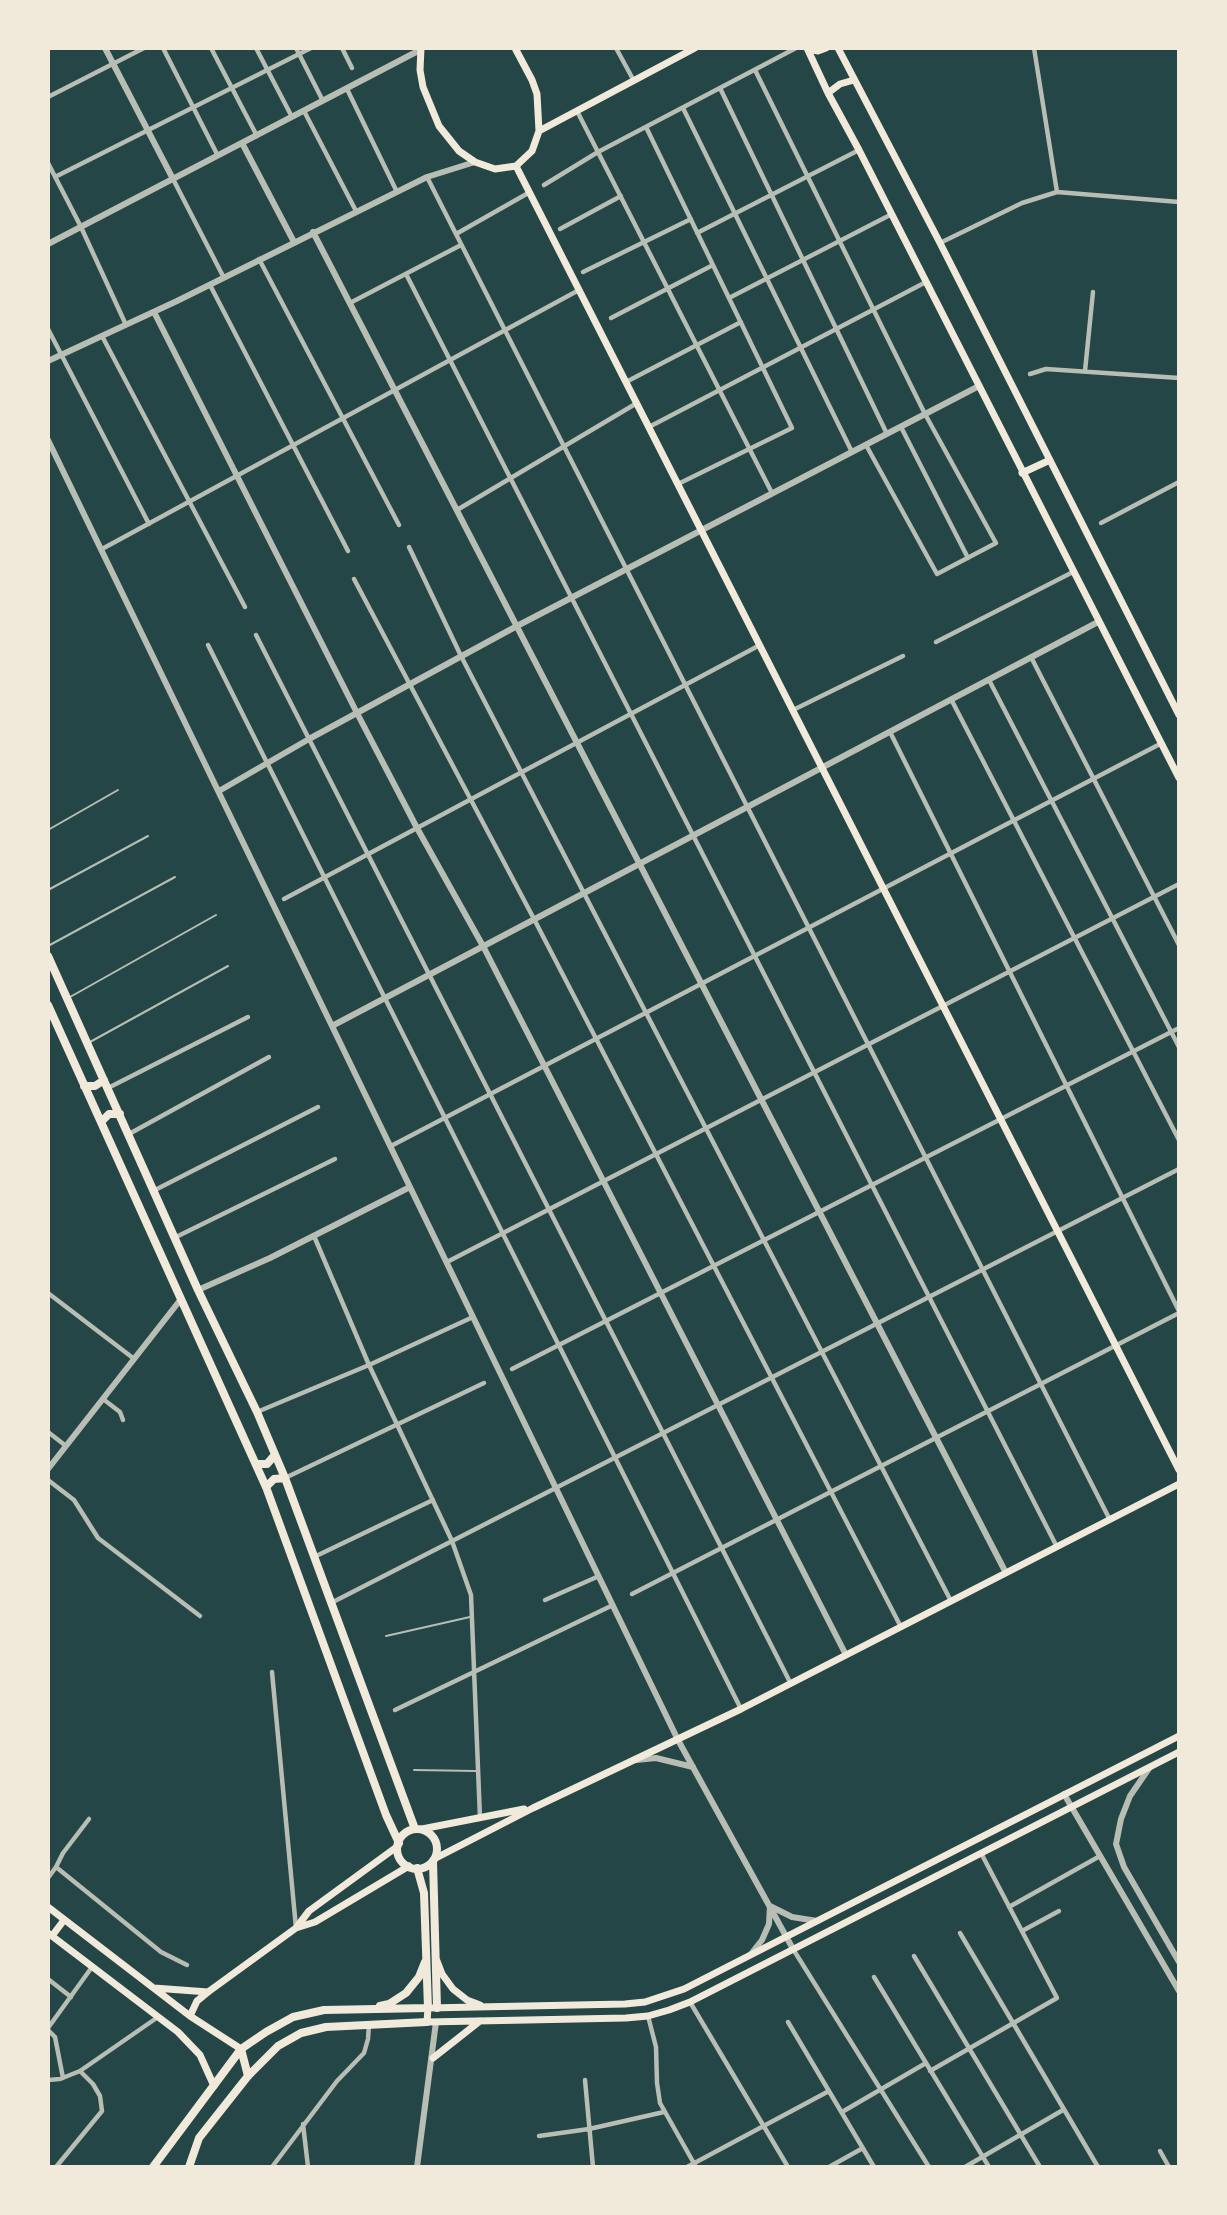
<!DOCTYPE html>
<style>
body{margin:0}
#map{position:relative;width:1227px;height:2215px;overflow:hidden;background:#0f3d3e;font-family:"PT Serif",serif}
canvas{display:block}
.frame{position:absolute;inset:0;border:50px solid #f1e9da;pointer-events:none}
</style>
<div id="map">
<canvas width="1227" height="2215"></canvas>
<div class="frame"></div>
</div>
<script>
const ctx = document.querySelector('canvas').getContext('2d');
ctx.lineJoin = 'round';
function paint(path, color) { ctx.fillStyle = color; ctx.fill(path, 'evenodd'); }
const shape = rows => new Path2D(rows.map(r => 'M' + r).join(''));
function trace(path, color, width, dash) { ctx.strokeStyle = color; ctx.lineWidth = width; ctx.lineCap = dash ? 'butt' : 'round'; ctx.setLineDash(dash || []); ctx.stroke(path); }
const green = shape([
 [48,48,1179,48,1179,2167,48,2167]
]);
const service = shape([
 [48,658,49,658],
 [48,830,118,790],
 [48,890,148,836],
 [48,946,175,877],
 [70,997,216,915],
 [90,1042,228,966],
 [386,1636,470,1617],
 [414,1770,476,1771]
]);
const minor = shape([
 [163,48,218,156],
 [211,48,257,136],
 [256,48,292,117],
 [296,48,323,101],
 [342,48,352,68],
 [616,48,634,81],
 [1034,48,1057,192],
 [755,70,925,414,996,543,937,574,866,445],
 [720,88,887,434],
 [347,89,397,192],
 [48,97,144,48],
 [683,108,852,452],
 [304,111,356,211],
 [577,111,772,493],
 [646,127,792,428,678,484],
 [48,163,81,227,126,325],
 [55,177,311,48],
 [427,177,1110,1520],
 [173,179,224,278],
 [544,185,598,152,796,48],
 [560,229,621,196],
 [697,233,859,150],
 [456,234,530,192],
 [940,243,1022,203,1057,192,1179,202],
 [259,259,399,525],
 [583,272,691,219],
 [406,274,1057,1547],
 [210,285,348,551],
 [729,298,892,214],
 [350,303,461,245],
 [611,318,713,265],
 [48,329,149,524],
 [102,336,245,607],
 [1085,371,1093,292],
 [1030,374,1046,369,1179,378],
 [626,382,741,322],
 [649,427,926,282],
 [901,427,968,558],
 [457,510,637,403],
 [1101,523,1179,482],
 [409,547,461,656,951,1601],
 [102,549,579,290],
 [354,579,534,919,901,1627],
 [256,635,791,1684],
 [936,642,1073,572],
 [208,645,741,1709],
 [1031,657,1179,945],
 [989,680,1179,1047],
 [951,699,1179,1140],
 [793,710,903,656],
 [890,732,1179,1311],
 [284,899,760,645],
 [108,1088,248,1017],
 [129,1134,269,1057],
 [391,1146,1160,744],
 [155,1190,318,1107],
 [314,1236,369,1365,452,1541,471,1595,480,1818],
 [176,1237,335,1159],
 [447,1262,1179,884],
 [48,1293,133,1358],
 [512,1369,1179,1028],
 [103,1399,120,1412,123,1420],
 [257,1412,369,1365,473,1317],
 [48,1432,66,1446],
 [285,1478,484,1383],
 [48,1480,74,1500,98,1538,200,1616],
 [314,1557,433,1500],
 [632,1594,1179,1313],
 [545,1600,599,1576],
 [331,1603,1179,1169],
 [272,1672,296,1928],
 [395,1710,613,1605],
 [56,1867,63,1853,89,1819],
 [48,1878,56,1867,161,1952,187,1965],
 [1009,1907,1100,1856],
 [1022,1931,1059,1911],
 [960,1933,1098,2167],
 [793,1949,929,2167],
 [914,1956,1040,2167],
 [874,1977,989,2167],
 [48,1979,71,1997],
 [690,2002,788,2167],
 [648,2016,656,2047,657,2083,660,2103,696,2167],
 [788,2022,874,2167],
 [48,2028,92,1967],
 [48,2030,55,2037,63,2078],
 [930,2071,1057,1998,981,1853],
 [48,2080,60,2079,80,2071,158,2017],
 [585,2080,593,2167],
 [842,2112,926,2063],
 [303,2124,308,2167],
 [539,2136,589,2129,664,2112],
 [1160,2151,1169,2167],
 [56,2167,102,2111,100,2096,93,2084,80,2071],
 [272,2167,337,2081,364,2053,368,2039,369,2024],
 [687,2167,829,2091],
 [829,2167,863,2148],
 [965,2167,1063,2110]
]);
const tertiary = shape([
 [105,48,173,179],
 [242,143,294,242],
 [313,232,1006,1573],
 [48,244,420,50],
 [154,312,357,713,417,828,483,946,846,1655],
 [48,361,177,301,427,177,475,162],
 [48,440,678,1740,793,1949],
 [219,791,309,739,517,626,979,386],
 [332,1026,1098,622],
 [198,1290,270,1258,410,1187],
 [48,1469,181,1299],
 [636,1760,656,1758,693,1767],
 [1150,1767,1130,1796,1121,1819,1116,1844,1124,1867,1179,1962],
 [1064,1794,1179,1991],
 [770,1906,792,1917,817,1921],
 [751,1954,762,1940,769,1924,770,1906],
 [417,2167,436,2022]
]);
const secondary = shape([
 [421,48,420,70,423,87,439,126,459,151,475,162,495,169,516,166,532,151,539,131,537,94,532,80,515,48],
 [807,48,828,93,859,150,1179,778],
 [838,48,940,243,1179,715],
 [808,49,818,51,826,48],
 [828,93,840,84,854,80],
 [539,131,695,48],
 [516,166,1179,1470],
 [1022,473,1050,460],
 [1179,1736,684,1989,645,2002,625,2004,428,2008,427,2022,626,2018,648,2016,669,2010,690,2002,1179,1752],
 [422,1829,524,1809],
 [434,1859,533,1808,741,1709,1179,1484],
 [48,1907,190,2016,241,2049],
 [296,1928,315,1922,409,1866],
 [48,1933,178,2032,200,2055,214,2086],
 [52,1936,64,1920],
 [437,1961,442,1974,453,1989,467,2000,480,2005],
 [154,1988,208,1992],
 [190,2016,197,2001,208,1992,296,1928,309,1911,398,1846],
 [433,2058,480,2021]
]);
const primary = shape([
 [48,956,198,1290,257,1412,285,1478,415,1829],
 [48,1005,266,1487,386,1815,399,1843],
 [84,1086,95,1086,104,1080],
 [101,1122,109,1114,120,1114],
 [256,1464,267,1464,274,1456],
 [266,1487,274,1479,285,1478],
 '397 1849a20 20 0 1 1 40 0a20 20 0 1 1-40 0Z',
 [433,1861,437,2008],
 [380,2006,389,2004,406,1993,419,1977,425,1962],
 [241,2049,248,2076],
 [153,2167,241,2049,266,2032,293,2017,324,2010,428,2008,424,1893,417,1868],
 [189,2167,199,2138,248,2076,278,2046,301,2033,326,2027,427,2022]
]);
paint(green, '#244646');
trace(service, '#b8beb3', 2);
trace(minor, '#b8beb3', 4.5);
trace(tertiary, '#b8beb3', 6);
trace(secondary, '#f1e9da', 7);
trace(primary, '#f1e9da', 8);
</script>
